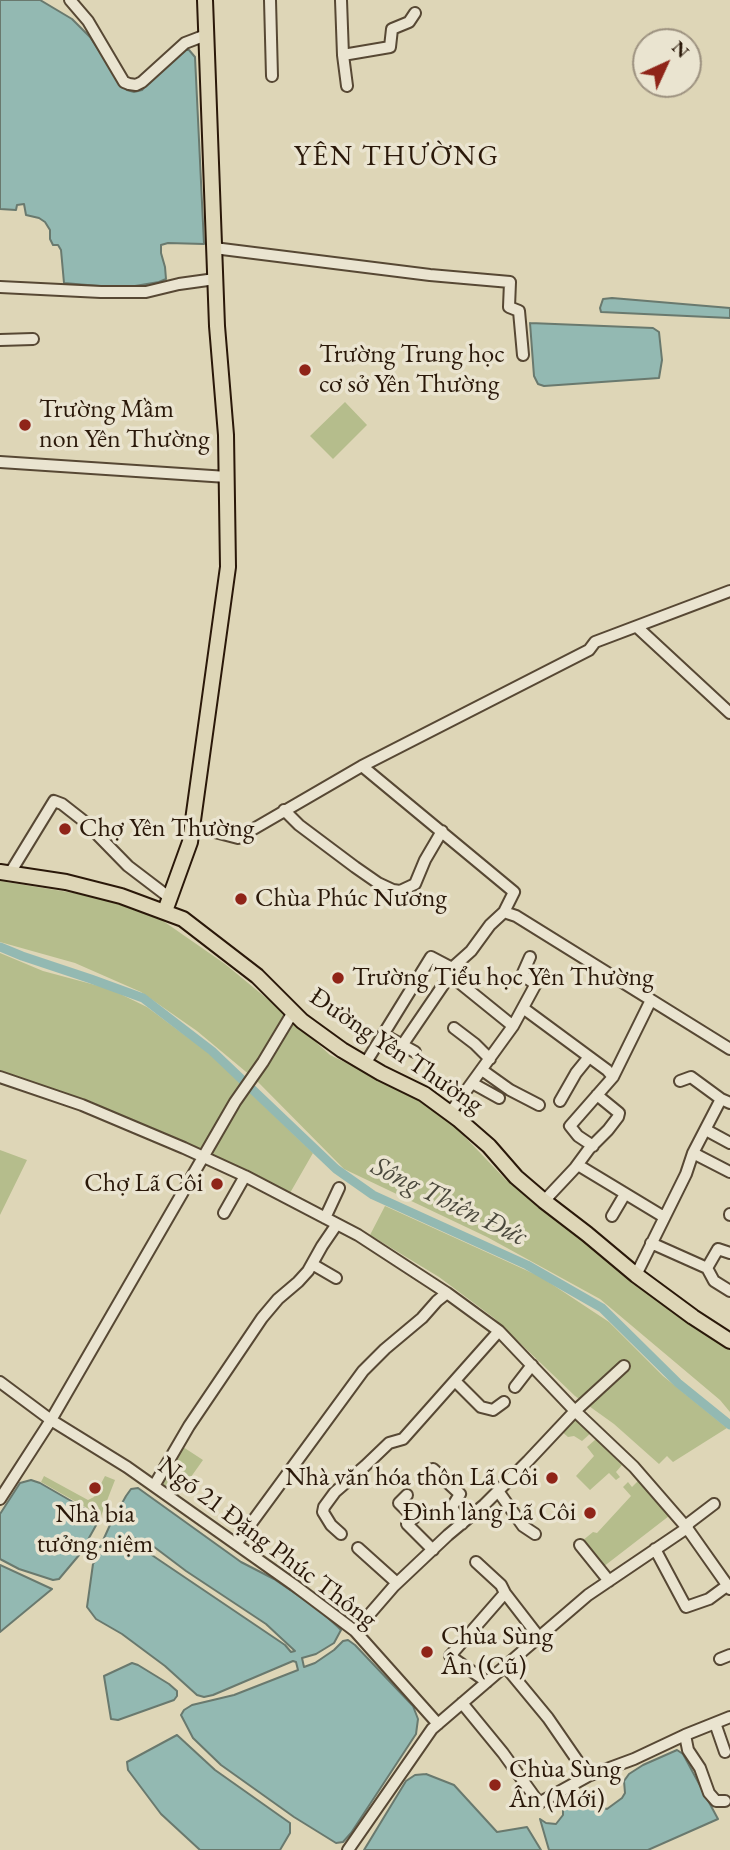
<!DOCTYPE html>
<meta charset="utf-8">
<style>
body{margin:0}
#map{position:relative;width:730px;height:1850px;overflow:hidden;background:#ded6b7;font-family:"EB Garamond",serif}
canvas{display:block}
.north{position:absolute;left:632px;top:28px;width:70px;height:70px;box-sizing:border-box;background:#eae4d0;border:2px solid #9d9280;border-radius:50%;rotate:45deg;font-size:19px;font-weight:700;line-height:28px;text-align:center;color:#2a1809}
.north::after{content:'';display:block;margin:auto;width:24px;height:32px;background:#8f2418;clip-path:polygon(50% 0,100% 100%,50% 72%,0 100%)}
</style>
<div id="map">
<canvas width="730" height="1850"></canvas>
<div class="north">N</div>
</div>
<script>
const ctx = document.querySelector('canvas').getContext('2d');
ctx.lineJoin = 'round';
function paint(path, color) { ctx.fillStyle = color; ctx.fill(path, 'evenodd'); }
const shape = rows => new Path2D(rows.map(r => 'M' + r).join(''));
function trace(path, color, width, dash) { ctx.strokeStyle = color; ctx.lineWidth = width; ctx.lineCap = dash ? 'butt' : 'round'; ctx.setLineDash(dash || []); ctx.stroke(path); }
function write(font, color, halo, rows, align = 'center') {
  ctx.font = font + ' "EB Garamond",serif'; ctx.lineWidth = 7; ctx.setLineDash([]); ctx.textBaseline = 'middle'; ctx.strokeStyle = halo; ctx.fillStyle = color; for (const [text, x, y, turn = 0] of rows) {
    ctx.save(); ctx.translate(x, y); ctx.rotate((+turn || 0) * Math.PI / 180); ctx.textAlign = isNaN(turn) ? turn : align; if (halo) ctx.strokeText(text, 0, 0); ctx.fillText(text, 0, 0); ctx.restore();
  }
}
const green = shape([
 [345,402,367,425,333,459,310,436],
 [0,881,111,899,156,916,225,964,282,1011,330,1055,406,1092,442,1113,506,1180,573,1227,730,1347,730,1412,720,1400,600,1299,487,1237,344,1169,257,1081,197,1031,141,992,75,963,0,942],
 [0,953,43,971,110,989,147,1007,210,1054,313,1153,290,1193,92,1102,0,1072],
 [0,1150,27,1160,0,1215],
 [385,1206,541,1277,609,1322,663,1376,727,1428,673,1462,667,1456,659,1464,614,1424,575,1396,494,1318,439,1277,370,1235],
 [573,1413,592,1432,582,1441,574,1436,568,1437,560,1430],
 [596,1439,622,1465,616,1472,620,1477,616,1480,609,1473,590,1490,576,1476,594,1456,587,1447],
 [180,1445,203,1460,176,1498,156,1485],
 [44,1476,88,1500,94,1497,105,1476,115,1480,101,1516,41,1482],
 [640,1479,669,1516,603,1567,582,1541,593,1532,597,1533,631,1496,623,1487,628,1482,632,1487]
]);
const water = shape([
 [0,0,40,0,72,19,90,37,121,84,127,90,134,92,142,90,168,61,183,50,189,50,195,57,204,244,168,243,161,245,161,253,165,267,166,279,159,282,123,288,64,283,61,250,58,245,53,245,50,239,50,230,45,222,39,218,26,215,24,204,17,205,16,210,0,209,0,0],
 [612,298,730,308,730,318,601,312,600,308,603,299,612,298],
 [530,323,653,328,659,332,662,360,659,378,544,386,538,384,534,376,530,323],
 [31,1480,40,1483,99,1517,99,1520,80,1554,59,1579,53,1580,19,1569,0,1559,0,1514,20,1483,31,1480],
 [138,1488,241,1562,274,1579,318,1609,338,1627,341,1630,334,1643,316,1654,302,1658,304,1667,315,1663,334,1650,343,1641,348,1640,355,1645,413,1706,418,1719,416,1734,351,1833,343,1842,336,1843,294,1817,221,1765,193,1738,181,1715,184,1710,192,1705,234,1695,298,1670,296,1662,293,1661,213,1695,204,1697,197,1695,165,1666,122,1634,96,1619,87,1607,93,1564,100,1554,112,1544,131,1541,285,1645,291,1652,295,1651,266,1624,186,1571,145,1540,125,1537,116,1539,100,1547,110,1525,126,1496,131,1489,138,1488],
 [0,1565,52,1589,0,1632,0,1565],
 [132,1663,138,1665,169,1684,177,1691,177,1696,174,1700,118,1720,111,1719,104,1676,132,1663],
 [177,1735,215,1770,290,1823,290,1833,280,1850,200,1850,161,1814,128,1770,127,1762,177,1735],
 [677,1750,683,1754,718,1819,648,1850,549,1850,540,1819,546,1823,556,1824,563,1815,563,1807,569,1804,578,1804,590,1793,601,1807,607,1809,622,1798,625,1793,624,1781,629,1774,643,1765,677,1750],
 [426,1774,454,1785,497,1832,527,1827,541,1850,364,1850,406,1781,415,1775,426,1774]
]);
const canal = shape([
 [0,947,22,956,91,979,143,998,212,1051,336,1169,373,1195,527,1265,602,1308,678,1383,730,1425]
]);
const minor = shape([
 [70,0,88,21,124,82,129,84,136,85,142,82,185,43,206,35],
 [270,0,272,76],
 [341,0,343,55,347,86],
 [343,55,390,47,392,29,409,22,415,13],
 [214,248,430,275,510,282,509,307,519,311,523,355],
 [0,287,101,292,146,292,179,284,215,279],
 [0,340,33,339],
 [0,462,227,477],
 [637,627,730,713],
 [362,766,514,892,504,912,490,925,471,951,452,968,450,975,403,1044],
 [284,810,299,825,355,867,378,883,393,890,400,891,415,884,425,860,442,831],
 [192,826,238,838,362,766,589,650,595,642,730,591],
 [10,873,54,801,62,804,85,822,128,866,170,898],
 [504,912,516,916,730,1049],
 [450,975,513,1026],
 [523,1008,607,1070,613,1077],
 [454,1028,475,1044,490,1059],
 [384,1035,415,1052],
 [365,1064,431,957,452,968],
 [482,1070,510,1090,539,1105],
 [0,1077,82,1105,184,1148,245,1176,358,1235,447,1293,499,1331,575,1411,634,1467,687,1528,730,1589],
 [680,1081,691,1077,721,1099,730,1103],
 [472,1083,499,1098],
 [560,1101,576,1073,589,1057],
 [450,1113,513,1026,538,980,531,981,522,975,530,957],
 [706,1130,730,1143],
 [593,1146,578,1136,570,1126,613,1077,651,1000],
 [693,1153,730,1172],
 [578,1165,664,1217],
 [544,1201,575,1168,589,1149,608,1130,618,1117,619,1113,597,1095],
 [224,1213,245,1176],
 [730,1215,730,1214],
 [612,1216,625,1194],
 [325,1218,339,1188],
 [651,1243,707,1268,714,1281,730,1291],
 [312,1264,336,1278],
 [707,1268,718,1249,730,1253],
 [636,1275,686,1174,693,1153,721,1099],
 [455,1381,481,1407,493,1410,504,1402],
 [0,1382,51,1420,127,1467,294,1585,355,1631,438,1724],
 [515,1387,532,1365],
 [433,1469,460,1494,452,1507,462,1524],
 [154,1486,189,1426,262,1318,278,1299,298,1282,308,1271,322,1246,337,1224],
 [498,1491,523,1526,535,1534],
 [407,1495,399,1503,414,1518,407,1524,433,1550],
 [0,1499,51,1420,235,1102,263,1062,293,1012],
 [341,1534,331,1525,323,1512,324,1507,335,1492,365,1466,389,1443,403,1439,499,1331],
 [236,1544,363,1371,385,1349,422,1318,437,1301,447,1293],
 [580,1545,609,1581],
 [358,1548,397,1583],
 [655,1549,686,1607,709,1599,728,1585],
 [476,1562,501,1585,505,1593,539,1637],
 [355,1631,394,1586,448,1535,484,1505,528,1461,575,1411,624,1366],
 [720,1659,730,1655],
 [505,1666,548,1718,588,1776],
 [487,1682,450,1656,505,1593],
 [462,1703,503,1753,539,1803,588,1776,634,1759,685,1735,730,1717],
 [715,1723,725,1752],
 [685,1735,688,1750,700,1768,709,1793,716,1801,725,1801],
 [348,1850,432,1729,588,1595,687,1528,689,1523,714,1504]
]);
const major = shape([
 [0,872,66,882,121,896,183,919,257,976,302,1021,342,1050,381,1073,424,1094,458,1119,489,1146,516,1177,544,1201,587,1234,636,1275,693,1317,730,1341],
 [165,911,190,842,228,567,226,435,217,326,205,0]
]);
const markers = [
 [305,370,7,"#8f2418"],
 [25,425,7,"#8f2418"],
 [65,829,7,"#8f2418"],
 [241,899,7,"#8f2418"],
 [338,978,7,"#8f2418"],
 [217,1184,7,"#8f2418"],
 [552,1478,7,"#8f2418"],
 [95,1488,7,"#8f2418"],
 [590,1513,7,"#8f2418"],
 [427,1652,7,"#8f2418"],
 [495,1785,7,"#8f2418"]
];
const poiNames = [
 ["Trường Trung học",319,355],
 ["cơ sở Yên Thường",319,385],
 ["Trường Mầm",39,410],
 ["non Yên Thường",39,440],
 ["Chợ Yên Thường",79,829],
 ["Chùa Phúc Nương",255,899],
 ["Trường Tiểu học Yên Thường",352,978],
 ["Chợ Lã Côi",203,1184,"right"],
 ["Nhà văn hóa thôn Lã Côi",538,1478,"right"],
 ["Đình làng Lã Côi",576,1513,"right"],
 ["Nhà bia",95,1515,"center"],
 ["tưởng niệm",95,1545,"center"],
 ["Chùa Sùng",441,1637],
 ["Ân (Cũ)",441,1667],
 ["Chùa Sùng",509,1770],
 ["Ân (Mới)",509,1800]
];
const streetNames = [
 ["Đường Yên Thường",396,1051,34],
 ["Ngõ 21 Đặng Phúc Thông",267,1543,37]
];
const neighbourhoodNames = [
 ["YÊN THƯỜNG",397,157]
];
const waterNames = [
 ["Sông Thiên Đức",449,1202,26]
];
paint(green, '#b5bd8c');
paint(water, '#93b9b2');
trace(water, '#69796e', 2);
trace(canal, '#93b9b2', 9);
trace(minor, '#574834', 14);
trace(major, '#2a1809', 18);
trace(minor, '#eae4d0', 10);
trace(major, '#ded6b7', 14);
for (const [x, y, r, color] of markers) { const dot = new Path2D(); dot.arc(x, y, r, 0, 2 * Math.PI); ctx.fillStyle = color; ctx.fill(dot); trace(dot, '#eae4d0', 2.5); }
write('26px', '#2a1809', '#eae4d0', poiNames, 'left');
write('26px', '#2a1809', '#eae4d0', streetNames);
ctx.letterSpacing = '2px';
write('28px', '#2a1809', '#eae4d0', neighbourhoodNames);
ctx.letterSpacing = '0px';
write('italic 28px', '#4a483c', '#eae4d0', waterNames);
</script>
